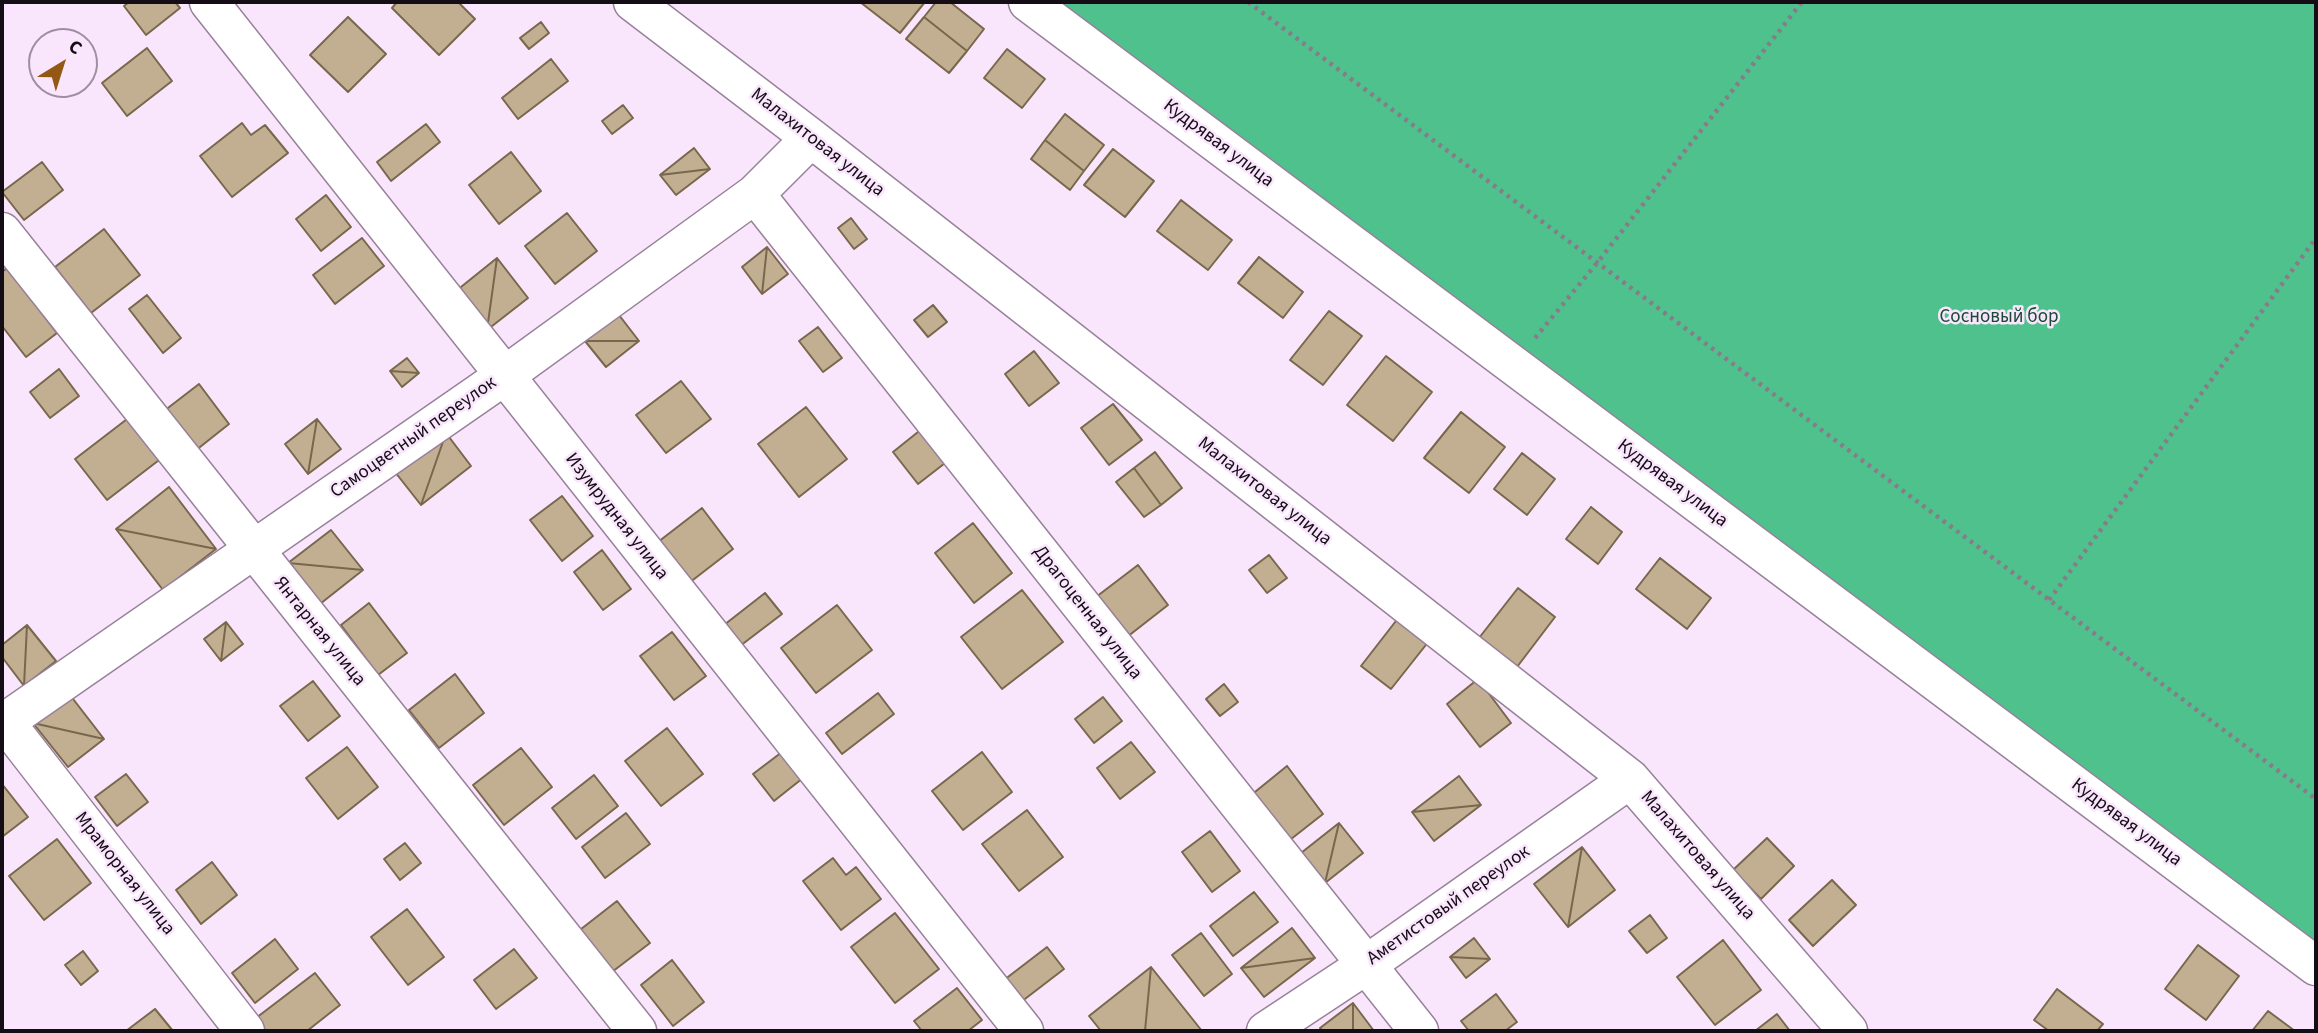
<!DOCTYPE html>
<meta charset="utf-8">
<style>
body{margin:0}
#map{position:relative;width:2318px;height:1033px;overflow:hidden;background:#fae6fc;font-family:"Source Sans 3",sans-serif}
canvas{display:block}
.frame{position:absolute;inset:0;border:4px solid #150d16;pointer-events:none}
.north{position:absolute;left:28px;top:28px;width:70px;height:70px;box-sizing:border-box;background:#fae6fc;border:2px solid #9e8fa0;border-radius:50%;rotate:38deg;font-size:19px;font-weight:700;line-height:28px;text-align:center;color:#150d16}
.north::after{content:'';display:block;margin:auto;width:24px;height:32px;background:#925814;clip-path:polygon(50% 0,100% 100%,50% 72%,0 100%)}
</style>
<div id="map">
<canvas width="2318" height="1033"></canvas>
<div class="frame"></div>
<div class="north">С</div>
</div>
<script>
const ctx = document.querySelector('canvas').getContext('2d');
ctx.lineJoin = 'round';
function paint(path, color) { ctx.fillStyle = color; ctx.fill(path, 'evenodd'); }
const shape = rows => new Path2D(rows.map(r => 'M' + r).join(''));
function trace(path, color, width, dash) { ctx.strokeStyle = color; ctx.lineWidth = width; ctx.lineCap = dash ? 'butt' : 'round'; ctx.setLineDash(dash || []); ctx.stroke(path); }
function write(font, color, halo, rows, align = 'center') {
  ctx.font = font + ' "Source Sans 3",sans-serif'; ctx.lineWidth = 5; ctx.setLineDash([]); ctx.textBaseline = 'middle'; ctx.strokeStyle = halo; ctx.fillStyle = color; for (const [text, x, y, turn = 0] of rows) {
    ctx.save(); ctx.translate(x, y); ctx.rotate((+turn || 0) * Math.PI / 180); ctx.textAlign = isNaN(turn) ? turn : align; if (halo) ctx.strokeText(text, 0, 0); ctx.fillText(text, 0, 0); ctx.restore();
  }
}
const forest = shape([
 [1046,2,2316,2,2316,951]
]);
const building = shape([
 [129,2,175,2,180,8,146,35,124,6,129,2],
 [397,2,458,2,475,19,439,55,392,8,397,2],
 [860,2,925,2,900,33,860,2],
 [936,2,950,2,984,29,967,51,924,17,936,2],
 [348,17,386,54,348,92,310,55,348,17],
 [924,17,967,51,949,73,906,39,924,17],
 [541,22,549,33,529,49,520,38,541,22],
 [147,48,172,81,127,116,102,83,147,48],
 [1007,49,1045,79,1022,108,984,78,1007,49],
 [551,59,568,81,518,119,502,98,551,59],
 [623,105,633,118,612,134,602,121,623,105],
 [1065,114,1104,145,1084,171,1045,140,1065,114],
 [242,123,251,135,265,125,288,153,232,197,200,156,242,123],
 [426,124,440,142,391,181,377,162,426,124],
 [1045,140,1084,171,1070,190,1031,159,1045,140],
 [694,148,710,169,660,175,694,148],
 [1113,149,1154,181,1125,217,1084,185,1113,149],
 [511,152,541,191,499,224,469,185,511,152],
 [42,162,63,190,24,220,2,192,42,162],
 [710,169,676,195,660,175,710,169],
 [326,195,351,227,321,251,296,219,326,195],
 [1181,200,1232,240,1208,270,1157,231,1181,200],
 [567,213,597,251,555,284,525,246,567,213],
 [851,218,867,239,854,249,838,228,851,218],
 [104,229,140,275,91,313,55,267,104,229],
 [362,238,384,266,335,304,313,275,362,238],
 [767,247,762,294,742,267,767,247],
 [767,247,788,274,762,294,767,247],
 [1259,257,1303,292,1283,318,1238,283,1259,257],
 [497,258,528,298,487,330,497,258],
 [497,258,487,330,456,291,497,258],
 [7,268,57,333,26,357,2,326,2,272,7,268],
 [147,295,181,338,163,353,129,309,147,295],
 [933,305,947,322,928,337,914,320,933,305],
 [1329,311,1362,336,1323,385,1290,360,1329,311],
 [619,315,639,341,585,341,619,315],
 [818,327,842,358,823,372,799,341,818,327],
 [585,341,639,341,606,367,585,341],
 [1034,351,1059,383,1029,406,1005,374,1034,351],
 [1386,356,1432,392,1393,441,1347,405,1386,356],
 [407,358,419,373,390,371,407,358],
 [59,369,79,396,50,418,30,392,59,369],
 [390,371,419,373,402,387,390,371],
 [681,381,711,419,666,453,636,415,681,381],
 [199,384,229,424,195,451,164,411,199,384],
 [1113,404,1142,440,1109,465,1081,428,1113,404],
 [806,407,847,459,799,497,758,444,806,407],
 [1461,412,1505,447,1469,493,1424,458,1461,412],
 [131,416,163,457,107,500,75,459,131,416],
 [317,419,341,449,308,474,317,419],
 [317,419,308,474,285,444,317,419],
 [923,428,949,460,918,484,893,452,923,428],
 [446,433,421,505,395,472,446,433],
 [446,433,471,466,421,505,446,433],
 [1155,452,1182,488,1161,505,1134,468,1155,452],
 [1522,453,1555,479,1527,515,1494,489,1522,453],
 [1134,468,1161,505,1144,517,1116,482,1134,468],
 [169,487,216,549,116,529,169,487],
 [562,496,593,536,562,561,530,520,562,496],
 [1591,507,1622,532,1598,564,1566,539,1591,507],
 [702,508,733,549,689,583,658,542,702,508],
 [973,523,1012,573,974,603,935,553,973,523],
 [116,529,216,549,163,590,116,529],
 [331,530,363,570,288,563,331,530],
 [602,550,631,589,603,610,574,572,602,550],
 [1269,555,1287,578,1267,593,1249,570,1269,555],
 [1660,558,1711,598,1687,629,1636,589,1660,558],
 [288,563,363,570,320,604,288,563],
 [1138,565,1168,605,1127,637,1096,597,1138,565],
 [1518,588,1555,617,1517,667,1479,638,1518,588],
 [1022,590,1063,642,1002,689,961,637,1022,590],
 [765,593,782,614,740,646,724,625,765,593],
 [369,603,407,653,378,675,341,625,369,603],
 [837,605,872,650,816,693,781,648,837,605],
 [1399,617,1429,641,1391,689,1361,666,1399,617],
 [226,622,221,661,204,639,226,622],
 [226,622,243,644,221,661,226,622],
 [27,625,24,686,2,657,2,645,27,625],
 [27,625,56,661,24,686,27,625],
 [672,632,706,676,674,700,640,656,672,632],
 [455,674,484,713,439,748,409,710,455,674],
 [1478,679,1511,723,1480,747,1447,704,1478,679],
 [313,681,340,716,308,741,280,706,313,681],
 [1224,684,1238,702,1220,716,1206,699,1224,684],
 [878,693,894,714,842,754,826,733,878,693],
 [70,695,104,739,33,723,70,695],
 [1103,697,1122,721,1094,743,1075,719,1103,697],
 [33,723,104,739,68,767,33,723],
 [667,728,703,774,661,806,625,761,667,728],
 [1131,742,1155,772,1120,799,1097,768,1131,742],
 [347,747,378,787,338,819,306,778,347,747],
 [521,748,552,787,504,825,473,785,521,748],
 [782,752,803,778,774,801,753,774,782,752],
 [982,752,1012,792,963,830,932,791,982,752],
 [1287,766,1323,814,1286,843,1250,796,1287,766],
 [126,774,148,802,117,826,95,797,126,774],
 [594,775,618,806,576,839,552,808,594,775],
 [1459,776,1481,805,1412,812,1459,776],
 [2,784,28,817,2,837,2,784],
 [1481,805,1434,841,1412,812,1481,805],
 [1027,810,1063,857,1019,891,982,844,1027,810],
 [626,813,650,844,605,878,582,847,626,813],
 [1339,823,1325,883,1301,853,1339,823],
 [1339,823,1363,853,1325,883,1339,823],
 [1210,831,1240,871,1212,892,1182,852,1210,831],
 [1767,838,1794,866,1761,899,1733,870,1767,838],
 [57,839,91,883,44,920,9,876,57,839],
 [405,843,421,863,400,880,384,859,405,843],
 [1582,847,1615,890,1568,927,1582,847],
 [1582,847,1568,927,1534,884,1582,847],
 [833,858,846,875,856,867,881,899,841,930,803,881,833,858],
 [212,862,237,895,201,924,176,890,212,862],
 [1832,880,1856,905,1813,946,1789,920,1832,880],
 [1254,892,1278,922,1233,956,1210,926,1254,892],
 [617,901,650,943,608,975,576,933,617,901],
 [407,909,444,957,408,985,371,937,407,909],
 [895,913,939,969,895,1003,851,947,895,913],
 [1650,915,1667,938,1647,953,1629,931,1650,915],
 [1292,928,1315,958,1241,968,1292,928],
 [1201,933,1232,974,1204,996,1172,955,1201,933],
 [1474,938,1490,959,1450,957,1474,938],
 [275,939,298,969,255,1003,232,973,275,939],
 [1723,940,1761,990,1715,1025,1677,977,1723,940],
 [2198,945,2239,976,2206,1020,2165,989,2198,945],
 [1047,947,1064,969,1021,1002,1004,980,1047,947],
 [514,949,537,978,496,1009,474,980,514,949],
 [83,951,98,971,81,985,65,965,83,951],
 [1450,957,1490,959,1466,978,1450,957],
 [1315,958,1264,997,1241,968,1315,958],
 [672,960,704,1002,673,1026,641,985,672,960],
 [1151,967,1145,1031,1101,1031,1089,1016,1151,967],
 [1151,967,1202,1031,1145,1031,1151,967],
 [315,973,340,1005,307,1031,266,1031,256,1018,315,973],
 [957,988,982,1020,968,1031,922,1031,914,1021,957,988],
 [2057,989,2103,1024,2097,1031,2049,1031,2034,1020,2057,989],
 [1496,994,1517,1022,1505,1031,1469,1031,1461,1021,1496,994],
 [1353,1003,1374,1031,1353,1031,1353,1003],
 [1353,1003,1353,1031,1323,1031,1320,1028,1353,1003],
 [155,1009,173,1031,126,1031,155,1009],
 [2268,1011,2295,1031,2252,1031,2268,1011],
 [1777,1014,1790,1031,1755,1031,1777,1014]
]);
const path = shape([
 [1248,2,2316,799],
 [1535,338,1597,263,1802,2],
 [2049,600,2316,238]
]);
const minor = shape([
 [209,2,1024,1031],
 [633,2,811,138,1630,779,1848,1031],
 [1028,2,2316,966],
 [755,194,1419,1031],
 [2,232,637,1031],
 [2,718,245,1031],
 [5,722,504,376,755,194,811,138],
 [1266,1031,1366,965,1630,779]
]);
const streetNames = [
 ["Малахитовая улица",817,143,38],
 ["Кудрявая улица",1218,144,37],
 ["Самоцветный переулок",414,438,-35],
 ["Кудрявая улица",1672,484,37],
 ["Малахитовая улица",1264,492,38],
 ["Изумрудная улица",616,517,52],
 ["Драгоценная улица",1087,613,52],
 ["Янтарная улица",319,632,51],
 ["Кудрявая улица",2126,823,37],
 ["Малахитовая улица",1697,856,49],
 ["Мраморная улица",124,874,52],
 ["Аметистовый переулок",1449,906,-35]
];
const parkNames = [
 ["Сосновый бор",1999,318]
];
paint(forest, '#4ec18d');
paint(building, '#c2af92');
trace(building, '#78674c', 2);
trace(minor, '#98819a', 41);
trace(path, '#897b8a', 4.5, [3.5, 5]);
trace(minor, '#fff', 38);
write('19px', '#150d16', '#fae6fc', streetNames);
write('19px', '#1a4934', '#fae6fc', parkNames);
</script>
